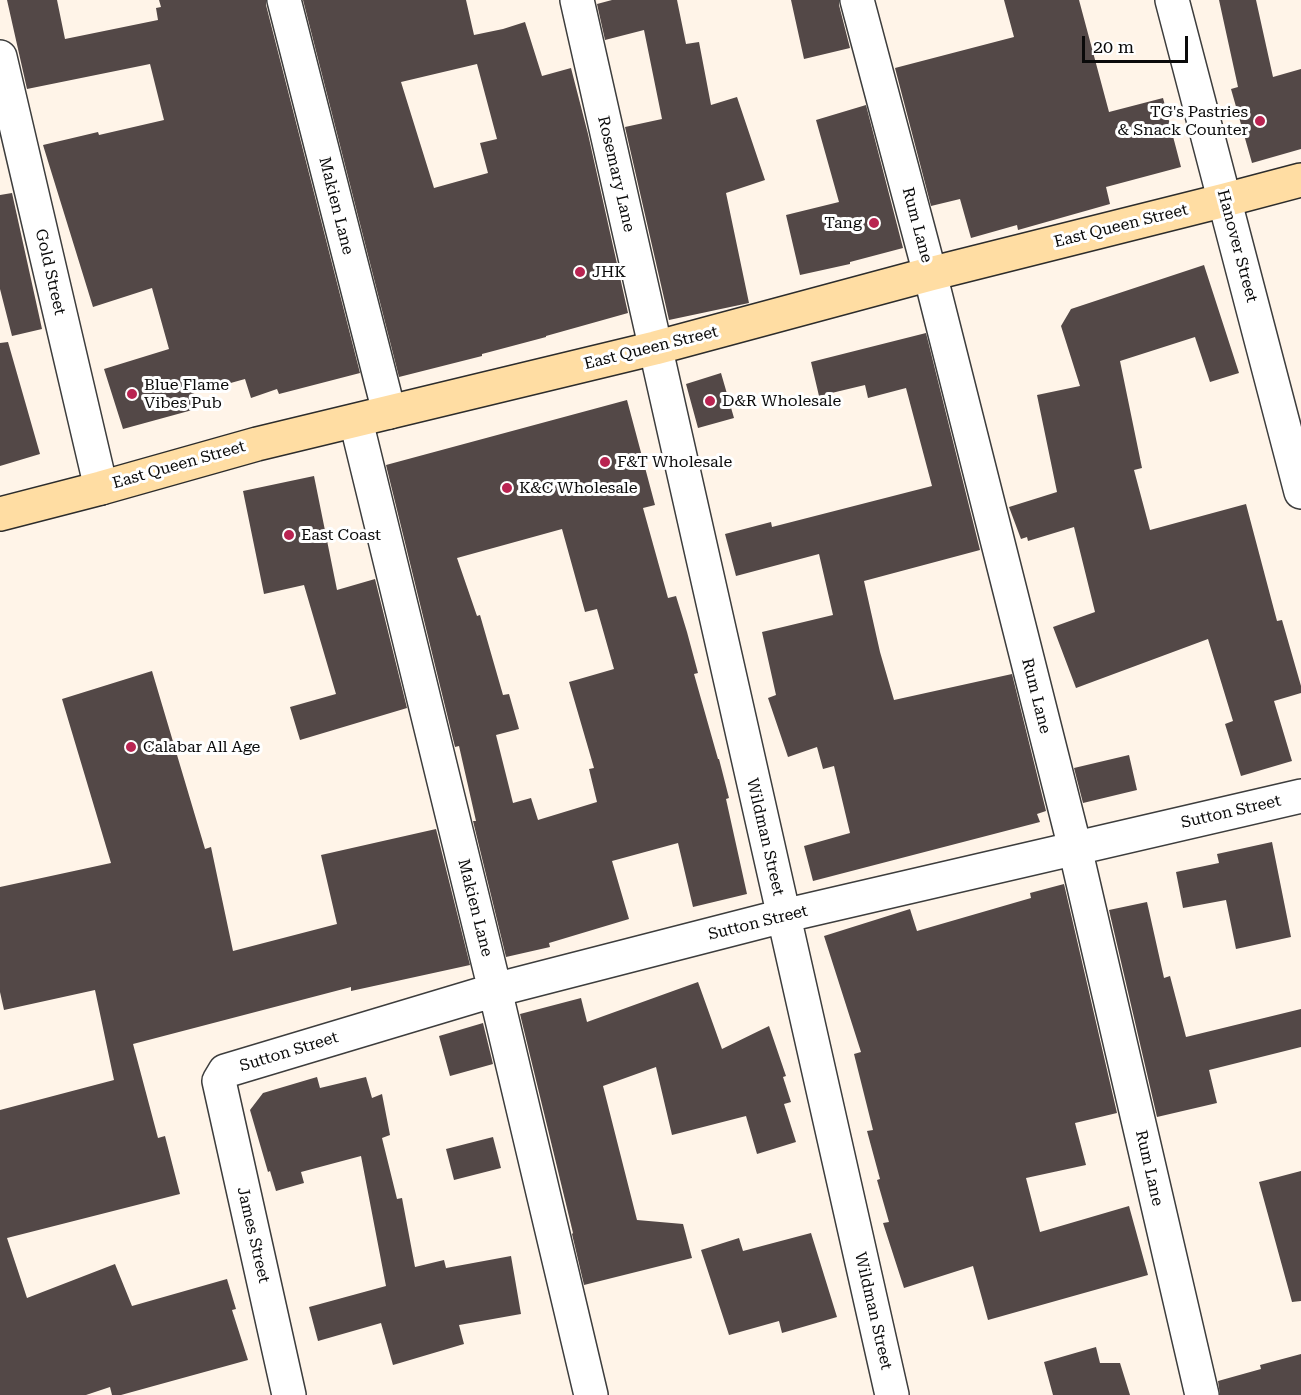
<!DOCTYPE html>
<style>
body{margin:0}
#map{position:relative;width:1301px;height:1395px;overflow:hidden;background:#fff4e8;font-family:"Roboto Serif",serif}
canvas{display:block}
.scale{position:absolute;left:1082px;top:36px;width:106px;height:27px;box-sizing:border-box;border:3px solid #0a0a0a;border-top:0;padding-left:8px;font-size:18px;line-height:21px;white-space:nowrap;color:#0a0a0a;-webkit-text-stroke:4px #fff;paint-order:stroke}
</style>
<div id="map">
<canvas width="1301" height="1395"></canvas>
<div class="scale">20 m</div>
</div>
<script>
const ctx = document.querySelector('canvas').getContext('2d');
ctx.lineJoin = 'round';
function paint(path, color) { ctx.fillStyle = color; ctx.fill(path, 'evenodd'); }
const shape = rows => new Path2D(rows.map(r => 'M' + r).join(''));
function trace(path, color, width, dash) { ctx.strokeStyle = color; ctx.lineWidth = width; ctx.lineCap = dash ? 'butt' : 'round'; ctx.setLineDash(dash || []); ctx.stroke(path); }
function write(font, color, halo, rows, align = 'center') {
  ctx.font = font + ' "Roboto Serif",serif'; ctx.lineWidth = 6; ctx.setLineDash([]); ctx.textBaseline = 'middle'; ctx.strokeStyle = halo; ctx.fillStyle = color; for (const [text, x, y, turn = 0] of rows) {
    ctx.save(); ctx.translate(x, y); ctx.rotate((+turn || 0) * Math.PI / 180); ctx.textAlign = isNaN(turn) ? turn : align; if (halo) ctx.strokeText(text, 0, 0); ctx.fillText(text, 0, 0); ctx.restore();
  }
}
const building = shape([
 [7,0,57,0,65,39,158,20,156,8,161,7,159,0,266,0,266,5,360,373,279,394,277,389,251,398,245,379,191,394,196,409,123,429,104,369,169,349,152,288,93,307,43,145,98,132,99,135,164,120,150,64,27,89],
 [303,0,466,0,474,35,503,29,525,22,542,76,571,68,588,134,628,313,546,336,546,337,482,354,482,356,399,377],
 [477,64,497,139,480,143,488,173,434,188,401,82],
 [612,0,677,0,686,44,699,42,711,105,737,97,765,180,726,193,749,303,669,320,625,127,662,119,644,30,605,40,597,4],
 [791,0,839,0,839,5,850,48,804,59],
 [1004,0,1079,0,1109,112,1163,98,1181,167,1106,187,1110,204,1018,230,1017,225,971,238,960,199,931,206,895,68,1014,37],
 [1219,0,1256,0,1273,77,1301,69,1301,149,1252,163,1231,89,1238,87],
 [866,105,903,248,850,262,850,264,800,275,786,215,839,202,816,120],
 [12,193,42,329,12,336,0,289,0,195],
 [1204,265,1239,373,1210,382,1195,337,1120,361,1142,468,1134,470,1150,530,1246,504,1277,621,1282,620,1301,686,1301,693,1274,701,1292,761,1241,776,1225,724,1233,721,1208,639,1076,688,1053,627,1095,612,1074,527,1028,541,1027,537,1021,539,1009,507,1057,492,1037,395,1080,386,1061,326,1071,309],
 [926,333,980,550,864,581,880,652,894,700,1012,674,1046,811,1037,814,1040,822,813,881,804,846,850,833,834,766,823,769,817,747,788,757,768,698,776,695,762,632,833,615,819,554,736,576,725,534,771,522,772,527,932,486,906,388,868,398,865,385,819,396,811,362],
 [8,342,40,454,0,466,0,343],
 [721,373,734,418,698,428,686,384],
 [627,400,655,505,643,508,668,598,676,596,687,632,698,673,694,674,718,759,719,759,729,798,726,799,747,894,693,907,678,843,612,861,629,919,549,943,550,947,506,957,473,821,476,821,459,746,455,747,386,465],
 [562,529,585,612,597,609,614,669,569,682,594,768,589,769,597,802,538,820,531,798,513,803,496,735,519,729,509,694,503,695,480,615,477,616,457,558],
 [314,476,337,590,375,579,407,708,300,740,290,707,336,694,304,585,264,594,243,491],
 [152,671,205,849,211,847,233,951,337,924,321,855,436,829,470,965,351,991,351,987,133,1044,158,1138,165,1136,180,1194,7,1238,27,1298,115,1264,132,1306,227,1279,236,1309,232,1310,248,1360,121,1395,112,1395,110,1387,86,1395,0,1395,0,1110,114,1080,95,990,4,1010,0,992,0,887,111,863,62,699],
 [1129,755,1137,790,1083,803,1074,768],
 [1272,842,1291,937,1236,949,1226,900,1183,908,1176,872,1219,863,1217,854],
 [1064,884,1117,1113,1075,1123,1086,1165,1026,1178,1040,1232,1129,1206,1148,1275,988,1320,973,1266,904,1288,883,1223,889,1222,877,1180,880,1179,867,1131,873,1130,854,1054,861,1052,824,936,910,909,917,931,1031,898,1030,893],
 [1147,902,1164,978,1170,976,1186,1037,1301,1009,1301,1047,1209,1070,1217,1103,1157,1117,1109,910],
 [698,982,722,1049,769,1026,786,1076,783,1077,791,1102,784,1104,796,1142,757,1154,746,1116,672,1135,656,1067,603,1086,637,1220,683,1224,692,1258,584,1285,572,1234,573,1233,520,1014,581,998,587,1022],
 [483,1023,493,1064,450,1076,439,1036],
 [317,1077,320,1088,366,1077,372,1098,382,1094,390,1135,382,1138,397,1199,402,1198,415,1267,444,1260,446,1268,511,1256,521,1314,459,1325,464,1344,393,1365,381,1323,318,1341,309,1307,386,1286,361,1156,301,1172,304,1183,276,1191,270,1171,268,1172,250,1110,263,1093],
 [493,1137,501,1168,454,1180,446,1149],
 [1301,1171,1301,1301,1292,1302,1259,1182],
 [811,1233,837,1317,782,1333,779,1321,729,1335,701,1250,739,1238,743,1251],
 [1096,1347,1100,1363,1120,1363,1130,1395,1053,1395,1044,1362],
 [1301,1354,1301,1395,1220,1395,1218,1381,1261,1369,1260,1365]
]);
const street = shape([
 [284,0,389,412],
 [577,0,892,1395],
 [857,0,930,274,1075,848,1202,1395],
 [1172,0,1301,492],
 [0,57,101,488],
 [356,421,495,990,591,1395],
 [289,1395,219,1081,225,1071,495,990,783,916,1301,796]
]);
const secondary = shape([
 [0,514,101,488,257,444,655,348,930,274,1225,200,1301,180]
]);
const markers = [
 [1260,121,6,"#b92451"],
 [874,223,6,"#b92451"],
 [580,272,6,"#b92451"],
 [132,394,6,"#b92451"],
 [710,401,6,"#b92451"],
 [605,462,6,"#b92451"],
 [507,488,6,"#b92451"],
 [289,535,6,"#b92451"],
 [131,747,6,"#b92451"]
];
const poiNames = [
 ["TG's Pastries",1248,112,"right"],
 ["& Snack Counter",1248,130,"right"],
 ["Tang",862,223,"right"],
 ["JHK",592,272],
 ["Blue Flame",144,385],
 ["Vibes Pub",144,403],
 ["D&R Wholesale",722,401],
 ["F&T Wholesale",617,462],
 ["K&C Wholesale",519,488],
 ["East Coast",301,535],
 ["Calabar All Age",143,747]
];
const streetNames = [
 ["Rosemary Lane",616,174,77],
 ["Makien Lane",336,206,76],
 ["Rum Lane",917,225,75],
 ["East Queen Street",1121,226,-14],
 ["Hanover Street",1237,246,75],
 ["Gold Street",50,272,77],
 ["East Queen Street",651,348,-14],
 ["East Queen Street",179,465,-16],
 ["Rum Lane",1036,696,76],
 ["Sutton Street",1231,812,-13],
 ["Wildman Street",765,837,77],
 ["Makien Lane",475,908,76],
 ["Sutton Street",758,923,-14],
 ["Sutton Street",289,1052,-17],
 ["Rum Lane",1149,1168,77],
 ["James Street",253,1235,77],
 ["Wildman Street",873,1311,77]
];
paint(building, '#534847');
trace(street, '#3d3d3d', 36);
trace(secondary, '#2c2c2c', 36);
trace(street, '#fff', 33);
trace(secondary, '#ffdda3', 33);
for (const [x, y, r, color] of markers) { const dot = new Path2D(); dot.arc(x, y, r, 0, 2 * Math.PI); ctx.fillStyle = color; ctx.fill(dot); trace(dot, '#fff', 2); }
write('16px', '#0a0a0a', '#fff', poiNames, 'left');
write('16px', '#0a0a0a', '#fff', streetNames);
</script>
